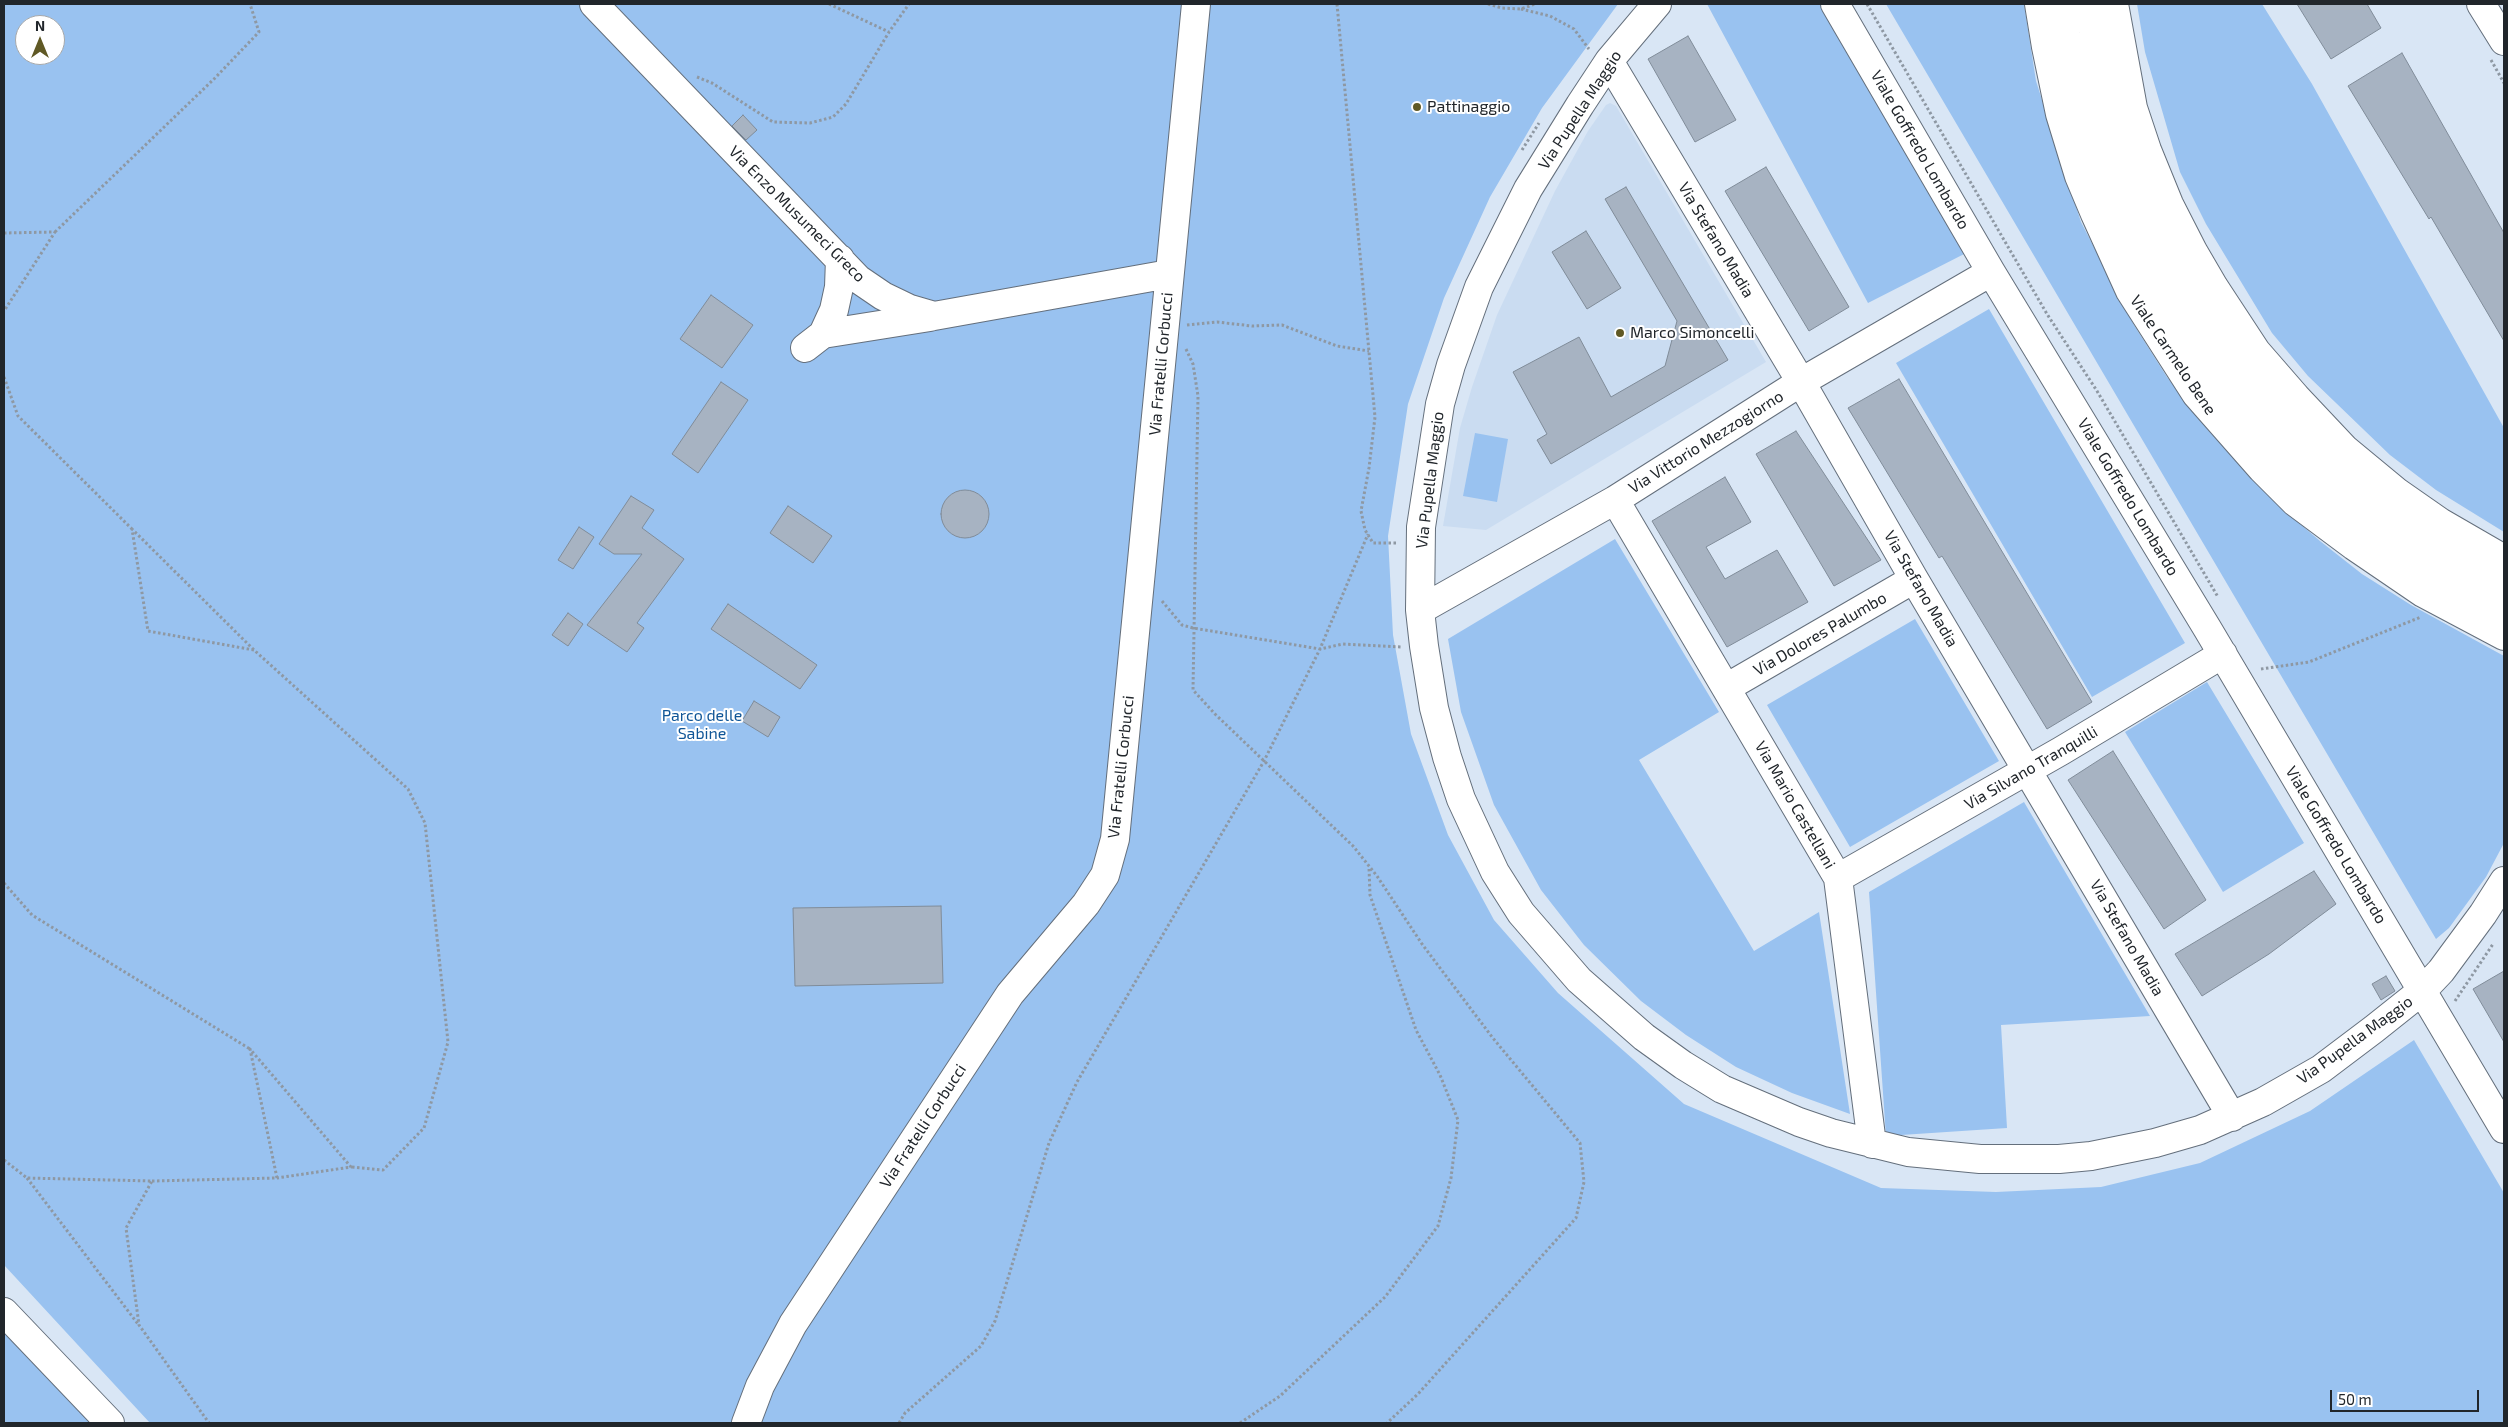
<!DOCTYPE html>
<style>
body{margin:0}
#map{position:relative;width:2508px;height:1427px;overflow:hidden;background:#d9e6f5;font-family:"Exo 2",sans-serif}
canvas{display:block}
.frame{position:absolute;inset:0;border:5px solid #21262b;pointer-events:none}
.north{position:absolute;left:15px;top:15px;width:50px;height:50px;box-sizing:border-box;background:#fff;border:1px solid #a6a8aa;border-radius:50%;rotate:0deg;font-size:14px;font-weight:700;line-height:20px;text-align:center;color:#21262b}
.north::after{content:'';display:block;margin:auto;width:18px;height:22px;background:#605925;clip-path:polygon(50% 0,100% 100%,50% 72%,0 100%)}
.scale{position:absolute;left:2330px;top:1390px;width:149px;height:22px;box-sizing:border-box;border:2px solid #21262b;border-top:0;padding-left:6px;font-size:15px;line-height:18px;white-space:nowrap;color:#21262b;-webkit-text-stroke:4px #fff;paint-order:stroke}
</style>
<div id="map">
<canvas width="2508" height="1427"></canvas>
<div class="frame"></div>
<div class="north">N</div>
<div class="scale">50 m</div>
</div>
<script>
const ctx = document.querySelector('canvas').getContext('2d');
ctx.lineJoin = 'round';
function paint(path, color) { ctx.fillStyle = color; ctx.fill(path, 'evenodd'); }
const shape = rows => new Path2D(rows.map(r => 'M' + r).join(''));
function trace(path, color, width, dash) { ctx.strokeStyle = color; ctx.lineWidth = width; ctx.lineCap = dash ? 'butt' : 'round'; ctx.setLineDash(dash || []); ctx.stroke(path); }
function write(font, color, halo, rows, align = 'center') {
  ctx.font = font + ' "Exo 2",sans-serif'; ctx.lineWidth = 4; ctx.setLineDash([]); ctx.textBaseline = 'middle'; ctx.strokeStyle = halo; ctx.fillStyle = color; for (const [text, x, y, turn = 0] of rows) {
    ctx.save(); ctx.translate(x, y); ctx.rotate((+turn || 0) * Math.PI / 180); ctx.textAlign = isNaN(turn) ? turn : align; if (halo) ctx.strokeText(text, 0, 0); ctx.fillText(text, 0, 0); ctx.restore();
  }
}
const built = shape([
 [1610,103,1616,106,1766,362,1486,530,1443,526,1460,428,1472,387,1497,315,1555,191,1588,131,1606,105]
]);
const green = shape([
 [4,4,1618,4,1542,108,1490,197,1444,298,1408,404,1388,536,1393,635,1411,734,1448,835,1494,920,1558,993,1684,1104,1881,1188,1996,1192,2101,1187,2200,1163,2310,1111,2414,1040,2504,1193,2504,1423,150,1423,4,1265],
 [25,25,55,25,55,55,25,55],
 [1707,4,1827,4,1970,251,1868,303],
 [1886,4,2024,4,2036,81,2081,222,2134,325,2167,377,2208,430,2278,505,2320,541,2362,574,2411,605,2504,656,2504,843,2486,877,2449,928,2436,939],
 [2137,4,2262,4,2312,84,2504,428,2504,532,2436,490,2390,455,2308,376,2272,333,2206,224,2180,172,2145,52],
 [1989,309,2185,643,2092,697,1896,363],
 [1475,433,1508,439,1497,502,1463,496],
 [1615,539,1719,712,1639,760,1754,951,1819,912,1850,1114,1792,1093,1736,1067,1686,1035,1641,1001,1584,945,1541,890,1494,805,1461,712,1448,639],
 [1915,619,1999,761,1850,847,1767,705],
 [2207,682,2304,843,2223,892,2125,732],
 [2024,802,2150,1016,2001,1025,2007,1128,1886,1136,1869,892],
 [4,1331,93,1423,4,1423]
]);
const building = shape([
 [2297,4,2367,4,2381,28,2331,59,2297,4],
 [1688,36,1736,120,1695,142,1648,59,1688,36],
 [2402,53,2504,233,2504,341,2431,217,2429,219,2348,86,2402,53],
 [743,115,757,130,746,140,732,126,743,115],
 [1766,167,1849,307,1809,331,1725,191,1766,167],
 [1626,187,1728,360,1551,464,1537,440,1547,434,1513,372,1579,337,1611,397,1665,366,1677,321,1605,199,1626,187],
 [1586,231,1621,288,1587,309,1552,252,1586,231],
 [711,295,753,325,722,368,680,339,711,295],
 [1899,379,2092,702,2047,729,1942,556,1939,558,1848,408,1899,379],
 [721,382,748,400,698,473,672,454,721,382],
 [1796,431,1881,560,1834,586,1756,454,1796,431],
 [1725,477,1751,522,1706,547,1725,579,1777,550,1808,602,1727,647,1652,521,1725,477],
 '941 514a24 24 0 1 1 48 0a24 24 0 1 1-48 0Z',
 [631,496,654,510,642,528,684,559,637,623,644,628,627,652,587,625,642,554,614,554,599,544,631,496],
 [788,506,832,536,813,563,770,533,788,506],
 [579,527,594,537,573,569,558,560,579,527],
 [728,604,817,665,800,689,711,629,728,604],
 [568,613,583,624,568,646,552,635,568,613],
 [754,701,780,717,768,737,742,721,754,701],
 [2113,751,2206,900,2164,929,2068,780,2113,751],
 [2314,871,2336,904,2269,954,2202,996,2175,954,2314,871],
 [941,906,943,983,795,986,793,908,941,906],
 [2504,971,2504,1042,2473,989,2504,971],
 [2386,976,2395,991,2381,1000,2372,984,2386,976]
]);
const path = shape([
 [829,4,889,32],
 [1337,4,1375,417,1369,468,1361,511,1365,530,1373,543,1397,543],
 [1488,4,1502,8,1521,9,1535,4],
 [1867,4,2047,314,2097,391,2218,597],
 [1521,9,1550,16,1574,29,1589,49],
 [2491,60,2504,83],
 [697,77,712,83,773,122,810,123,833,117,846,104,889,32,909,4],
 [1522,150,1539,123],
 [55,232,214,79,259,32,250,4],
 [4,233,55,232,4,311],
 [1187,325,1217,322,1252,326,1282,325,1337,346,1369,351],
 [1186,349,1193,364,1198,396,1193,690,1215,714,1353,846,1377,876,1422,944,1492,1037,1580,1143,1584,1182,1576,1218,1418,1394,1387,1423],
 [4,377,18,416,132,529],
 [1162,601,1182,625,1193,628,1320,649,1343,644,1402,647],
 [254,650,148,631,132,529,254,650,408,789,425,823,448,1042,424,1128,383,1170,351,1167],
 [2261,669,2309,662,2421,617],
 [4,883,32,915,250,1049],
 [2455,1001,2493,944],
 [4,1160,27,1178,152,1181,126,1228,139,1325,209,1423],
 [27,1178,138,1324],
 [152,1181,277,1178,250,1049,351,1167,277,1178],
 [899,1423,905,1413,981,1346,995,1321,1049,1143,1077,1082,1264,761,1320,649,1368,534],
 [1240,1423,1280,1396,1385,1297,1438,1226,1451,1178,1458,1120,1440,1075,1416,1030,1370,895,1369,867]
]);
const minor = shape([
 [594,4,858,279,883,296,910,309,934,316,1169,274],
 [1657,4,1609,61,1580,105,1528,189,1479,287,1451,365,1440,404,1421,527,1420,610,1424,646,1434,708,1447,757,1461,799,1495,872,1521,913,1579,980,1644,1037,1683,1065,1722,1089,1799,1122,1831,1133,1908,1152,1980,1159,2059,1159,2091,1156,2155,1143,2200,1130,2263,1102,2321,1069,2374,1029,2423,990,2441,971,2483,914,2504,881],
 [1835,4,1991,272,2207,628,2504,1129],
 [2039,4,2046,47,2060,114,2079,176,2095,214,2130,291,2196,394,2262,469,2295,502,2354,546,2423,593,2504,636],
 [2063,4,2066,35,2086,116,2100,164,2118,211,2159,293,2206,367,2254,425,2310,483,2430,568,2504,609],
 [2090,4,2097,54,2106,90,2120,143,2141,197,2165,251,2200,314,2224,349,2251,385,2295,432,2362,494,2424,538,2504,582],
 [2114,4,2133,108,2147,150,2169,204,2193,251,2214,287,2256,351,2296,397,2345,449,2397,492,2440,522,2504,559],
 [2481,4,2504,41],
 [1609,61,1801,382,1914,579,2232,1117],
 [823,334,834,310,839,287,840,259],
 [805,348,823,334,930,317],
 [1615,500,1838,878,1872,1144],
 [1420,610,1615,500,1801,382,1991,272],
 [1726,688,1914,579],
 [1838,878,2061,751,2223,654],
 [746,1423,760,1386,793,1324,1010,994,1086,904,1105,875,1115,839,1196,4]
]);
const major = shape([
 [4,1312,110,1423]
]);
const markers = [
 [1417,107,5,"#605925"],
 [1620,333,5,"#605925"]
];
const poiNames = [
 ["Pattinaggio",1427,107],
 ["Marco Simoncelli",1630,333]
];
const streetNames = [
 ["Via Pupella Maggio",1580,110,-57],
 ["Viale Goffredo Lombardo",1920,150,60],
 ["Via Enzo Musumeci Greco",797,214,45],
 ["Via Stefano Madia",1716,240,59],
 ["Viale Carmelo Bene",2173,355,56],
 ["Via Fratelli Corbucci",1161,364,-85],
 ["Via Vittorio Mezzogiorno",1706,442,-32],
 ["Via Pupella Maggio",1430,480,-83],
 ["Viale Goffredo Lombardo",2128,497,59],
 ["Via Stefano Madia",1921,589,60],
 ["Via Dolores Palumbo",1820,634,-30],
 ["Via Fratelli Corbucci",1121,767,-84],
 ["Via Silvano Tranquilli",2031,768,-30],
 ["Via Mario Castellani",1795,805,60],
 ["Viale Goffredo Lombardo",2336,845,59],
 ["Via Stefano Madia",2127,938,60],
 ["Via Pupella Maggio",2355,1040,-36],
 ["Via Fratelli Corbucci",923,1126,-57]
];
const parkNames = [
 ["Parco delle",702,716],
 ["Sabine",702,734]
];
paint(built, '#cadcf1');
paint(green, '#99c2f0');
paint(building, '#a7b3c2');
trace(building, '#808c99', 1);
trace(minor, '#646f7c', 30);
trace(major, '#646f7c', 30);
trace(path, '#8e98a3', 3, [2.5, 2.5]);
trace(minor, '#fff', 28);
trace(major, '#fff', 28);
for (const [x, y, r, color] of markers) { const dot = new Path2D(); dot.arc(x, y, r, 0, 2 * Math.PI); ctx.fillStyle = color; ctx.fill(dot); trace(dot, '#fff', 2); }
write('16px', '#21262b', '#fff', poiNames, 'left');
write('16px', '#21262b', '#fff', streetNames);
write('16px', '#105697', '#fff', parkNames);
</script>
